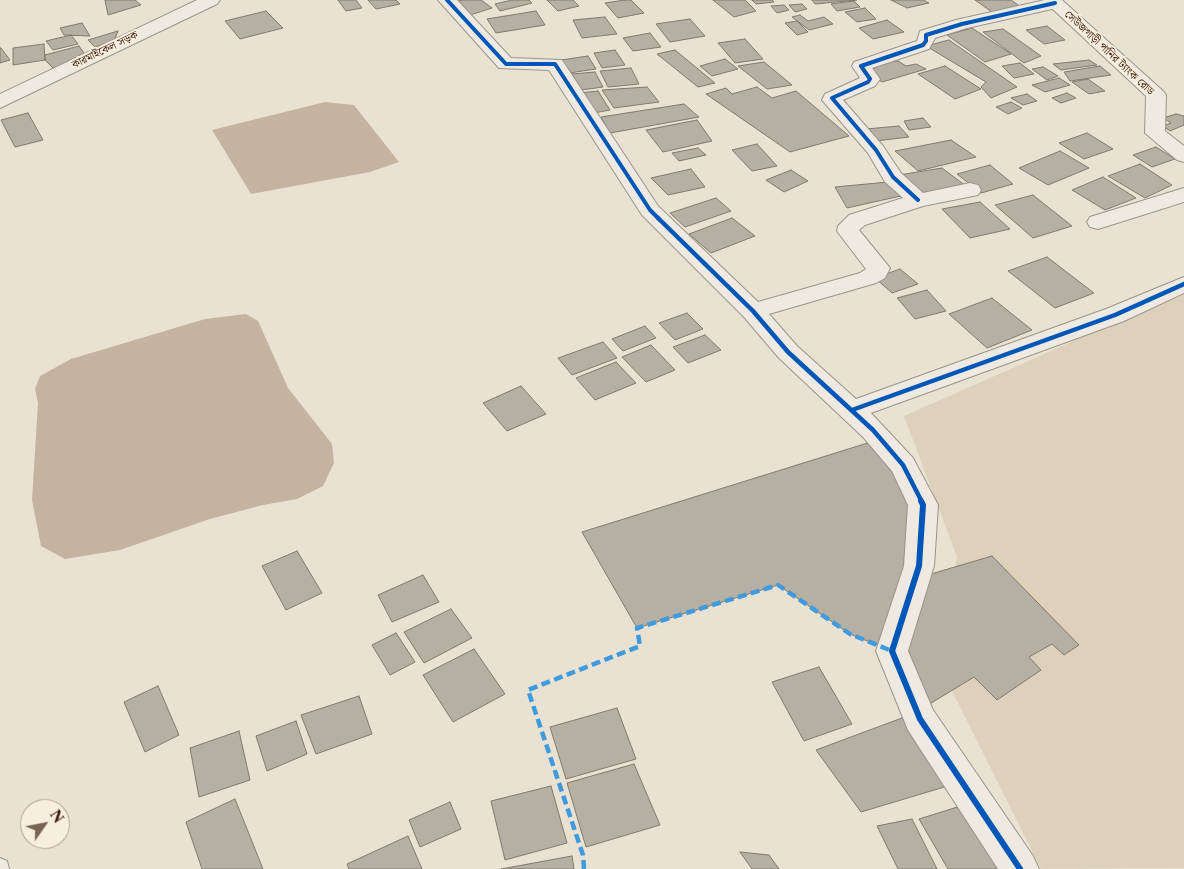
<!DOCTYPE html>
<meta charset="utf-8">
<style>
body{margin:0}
#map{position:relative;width:1184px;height:869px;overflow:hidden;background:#e9e2d3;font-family:"Libre Caslon Text",serif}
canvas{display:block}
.north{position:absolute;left:20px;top:799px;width:50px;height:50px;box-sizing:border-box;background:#f7eedd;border:1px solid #ad9b89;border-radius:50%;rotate:57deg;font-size:14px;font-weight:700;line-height:20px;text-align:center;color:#3d1e0b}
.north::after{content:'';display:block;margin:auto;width:18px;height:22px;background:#796351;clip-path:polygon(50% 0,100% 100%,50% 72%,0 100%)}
</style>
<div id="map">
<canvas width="1184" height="869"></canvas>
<div class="north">N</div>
</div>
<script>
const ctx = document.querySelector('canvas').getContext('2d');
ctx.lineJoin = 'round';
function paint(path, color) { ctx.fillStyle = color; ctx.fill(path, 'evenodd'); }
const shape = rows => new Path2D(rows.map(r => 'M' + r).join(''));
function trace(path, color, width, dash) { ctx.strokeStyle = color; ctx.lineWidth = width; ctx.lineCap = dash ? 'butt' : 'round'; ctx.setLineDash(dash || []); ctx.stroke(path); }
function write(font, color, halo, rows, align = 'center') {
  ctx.font = font + ' "Libre Caslon Text","Noto Serif Bengali",serif'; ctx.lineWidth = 4; ctx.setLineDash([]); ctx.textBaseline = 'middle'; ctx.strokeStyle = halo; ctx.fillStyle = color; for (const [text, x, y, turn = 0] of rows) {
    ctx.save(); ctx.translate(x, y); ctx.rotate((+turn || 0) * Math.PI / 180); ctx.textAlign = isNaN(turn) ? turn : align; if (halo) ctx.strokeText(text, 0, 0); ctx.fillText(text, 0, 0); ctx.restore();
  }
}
const green = shape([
 [1184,292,1184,868,1041,869,939,665,957,557,904,416]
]);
const water = shape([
 [325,102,354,105,399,162,370,172,251,194,212,130],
 [246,314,258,321,288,388,332,444,334,463,323,486,297,499,263,505,210,519,120,550,65,559,41,546,32,500,38,403,35,389,40,376,71,359,205,319]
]);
const building = shape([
 [105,0,135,0,141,5,108,15,105,0],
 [338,0,356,0,362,8,346,11,338,0],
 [368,0,396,0,400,4,376,9,368,0],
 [462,0,481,0,492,8,470,15,455,2,462,0],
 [512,0,529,0,532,3,500,11,495,4,512,0],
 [547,0,573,0,579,6,558,11,547,0],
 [625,0,631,0,644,13,618,18,605,3,625,0],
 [713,0,745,0,756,11,734,17,713,0],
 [752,0,772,0,774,2,756,4,752,0],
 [812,0,857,0,815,4,812,0],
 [891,0,923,0,929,3,907,8,891,0],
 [975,0,1011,0,1021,7,992,12,975,0],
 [854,1,860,7,837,11,831,4,854,1],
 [802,4,807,9,795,12,789,5,802,4],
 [784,5,789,10,777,13,771,6,784,5],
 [865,8,876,19,857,22,845,12,865,8],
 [266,11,283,28,240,39,225,21,266,11],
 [536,11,545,25,496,33,487,19,536,11],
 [800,15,808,21,824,17,833,24,809,30,792,17,800,15],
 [605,17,617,34,582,38,573,20,605,17],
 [690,19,705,36,670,42,656,24,690,19],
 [887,20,904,32,873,39,859,28,887,20],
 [797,21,808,32,797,35,785,23,797,21],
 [82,23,90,36,64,35,60,28,82,23],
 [1047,26,1065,40,1044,44,1026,30,1047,26],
 [972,28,1011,54,985,62,947,35,972,28],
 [1003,29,1041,56,1024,63,983,32,1003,29],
 [118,31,114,41,95,47,88,40,118,31],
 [650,33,661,47,633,51,623,38,650,33],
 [71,35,78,44,53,50,46,41,71,35],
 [745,39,763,59,735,63,718,43,745,39],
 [949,40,1017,87,991,98,981,87,986,82,926,46,949,40],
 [44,44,45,60,13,65,13,48,44,44],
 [79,46,86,56,56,71,45,60,45,55,79,46],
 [0,48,1,48,10,60,0,63,0,48],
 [615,50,625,65,602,68,594,53,615,50],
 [675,50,715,83,698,87,657,54,675,50],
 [588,56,596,69,569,73,561,60,588,56],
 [725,59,738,69,712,76,700,66,725,59],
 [1089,60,1097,65,1061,70,1053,64,1089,60],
 [898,61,906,66,916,64,926,69,882,82,869,73,882,62,898,61],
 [764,62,792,85,767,89,738,66,764,62],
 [1020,63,1034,74,1014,78,1002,66,1020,63],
 [945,66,981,89,955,99,918,74,945,66],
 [1100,66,1111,75,1070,81,1064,72,1100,66],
 [1043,67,1058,76,1047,80,1032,69,1043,67],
 [631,68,639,84,608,87,600,71,631,68],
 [595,72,603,87,581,90,572,74,595,72],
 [1059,78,1070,85,1045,92,1032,85,1059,78],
 [1088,79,1105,91,1089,94,1072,82,1088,79],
 [647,87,659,102,614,108,602,90,647,87],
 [757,87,772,98,796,91,849,136,790,152,706,94,726,88,732,94,757,87],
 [598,91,610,110,594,113,580,93,598,91],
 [1067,93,1076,98,1061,103,1052,98,1067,93],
 [1027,94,1037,101,1023,105,1011,98,1027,94],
 [1011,102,1022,108,1008,114,996,107,1011,102],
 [684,104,699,117,610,133,601,117,684,104],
 [28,113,43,140,15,147,1,120,28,113],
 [1176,114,1184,116,1184,125,1170,131,1163,126,1171,123,1163,118,1176,114],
 [923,118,931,127,909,130,904,121,923,118],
 [697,120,712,141,663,152,646,130,697,120],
 [899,126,909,137,876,141,866,129,899,126],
 [1087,133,1113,149,1084,159,1059,143,1087,133],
 [951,140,976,157,918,171,895,151,951,140],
 [757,144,777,166,752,171,732,150,757,144],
 [1156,147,1175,159,1152,167,1133,155,1156,147],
 [698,148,706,155,679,161,672,153,698,148],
 [1060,151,1089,168,1048,185,1019,168,1060,151],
 [1140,164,1172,185,1145,198,1108,176,1140,164],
 [990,165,1013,184,981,193,957,174,990,165],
 [942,168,966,186,924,196,899,175,942,168],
 [691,169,705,187,668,195,651,178,691,169],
 [791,170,808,181,784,192,766,180,791,170],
 [1103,177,1136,198,1105,210,1072,190,1103,177],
 [888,182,905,195,847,208,835,187,888,182],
 [1033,195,1072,226,1033,238,995,205,1033,195],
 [716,198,731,211,685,227,670,213,716,198],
 [980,202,1010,229,970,238,942,209,980,202],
 [732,218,755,236,711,253,689,234,732,218],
 [1047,257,1094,293,1055,308,1008,271,1047,257],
 [900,269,918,284,892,293,875,278,900,269],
 [927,290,946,311,915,319,897,298,927,290],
 [992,298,1032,330,987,348,949,314,992,298],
 [687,313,703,329,675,340,659,323,687,313],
 [645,326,656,338,623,351,612,339,645,326],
 [705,335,721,350,688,363,673,347,705,335],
 [603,342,617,358,572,375,558,358,603,342],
 [651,345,675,370,646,382,622,357,651,345],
 [616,362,636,383,595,400,576,378,616,362],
 [521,386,546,414,507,431,483,403,521,386],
 [874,441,907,479,914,549,892,651,850,634,778,585,637,628,582,532,874,441],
 [297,551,322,593,286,610,262,566,297,551],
 [992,556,1079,645,1064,655,1052,644,1029,657,1041,670,997,700,974,677,928,705,899,647,931,574,992,556],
 [423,575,439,602,392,622,378,595,423,575],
 [451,609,472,638,424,663,404,632,451,609],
 [396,633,415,662,390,675,372,645,396,633],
 [474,649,505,694,453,722,423,675,474,649],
 [819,667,852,724,804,741,772,682,819,667],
 [158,686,179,735,145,752,124,702,158,686],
 [359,696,372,734,316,754,301,715,359,696],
 [617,708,636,759,566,779,550,727,617,708],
 [902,718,951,785,861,812,816,750,902,718],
 [296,721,307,754,267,771,256,736,296,721],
 [239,731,250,780,199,797,190,748,239,731],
 [634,764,660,825,586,847,567,783,634,764],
 [551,786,567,843,505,860,491,801,551,786],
 [235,799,263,869,202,869,186,822,235,799],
 [450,802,461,829,420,847,409,820,450,802],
 [967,804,1001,869,948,869,919,819,967,804],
 [912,819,937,869,898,869,877,826,912,819],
 [408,836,422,869,349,869,347,864,408,836],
 [740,852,769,855,779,869,752,869,740,852],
 [572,856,574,869,501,869,572,856]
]);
const service = shape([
 [0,858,7,861,9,869,0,869,0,858]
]);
const minor = shape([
 [438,0,457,0,511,58,562,60,658,206,758,302,860,273,866,269,837,231,838,226,849,215,903,198,885,182,868,153,822,100,825,94,860,78,852,66,854,62,917,41,920,31,956,20,1045,0,1062,0,1064,3,1061,7,967,28,935,38,929,49,872,68,880,79,875,86,843,100,883,146,901,173,923,193,970,183,978,185,981,190,978,195,923,206,865,225,859,230,890,268,885,278,876,283,769,314,797,346,856,399,1106,309,1184,277,1184,293,1124,321,871,413,913,458,938,505,934,566,908,651,933,710,1033,856,1039,869,998,869,908,730,876,651,904,566,908,505,892,471,863,437,779,358,744,317,642,215,549,70,499,68,438,0],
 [1184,188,1184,202,1098,229,1090,227,1087,222,1090,217,1184,188]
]);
const tertiary = shape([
 [197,0,220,0,217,4,0,108,0,94,197,0],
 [1043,0,1062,0,1163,91,1166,95,1165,131,1184,146,1184,162,1177,160,1145,133,1146,96,1043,0]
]);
const quiet = shape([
 [584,869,583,855,528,690,640,646,637,628,778,585,850,634,892,651]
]);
const cyclewayFar2 = shape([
 [447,0,506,64,555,64,650,210,659,219],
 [918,200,893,177,876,150,832,98,868,82,870,79,861,66,923,45,926,41,926,35,962,24,1055,3]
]);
const cyclewayFar1 = shape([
 [658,218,753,311,788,352,873,430,903,465,922,502],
 [852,410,1115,315,1184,284]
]);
const cycleway = shape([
 [921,501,923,505,919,566,892,651,920,719,1020,869]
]);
const farStreetnames = [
 ["কারমাইকেল সড়ক",105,50,-26],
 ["সেউজগাড়ী পানির ট্যাংক রোড",1109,53,43]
];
paint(green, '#ddd1bc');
paint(water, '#c4b49f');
paint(building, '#b6afa4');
trace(building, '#82786e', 1);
trace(service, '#9b9388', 2);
trace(minor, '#9b9388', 2);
trace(tertiary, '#9b9388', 2);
paint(service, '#eeeae2');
paint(minor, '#eeeae2');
paint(tertiary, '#eeeae2');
trace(quiet, '#3f9bde', 4.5, [9, 4.5]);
trace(cyclewayFar2, '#0057b8', 4);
trace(cyclewayFar1, '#0057b8', 4.5);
trace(cycleway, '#0057b8', 6);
write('11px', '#3d1e0b', '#f7eedd', farStreetnames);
</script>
